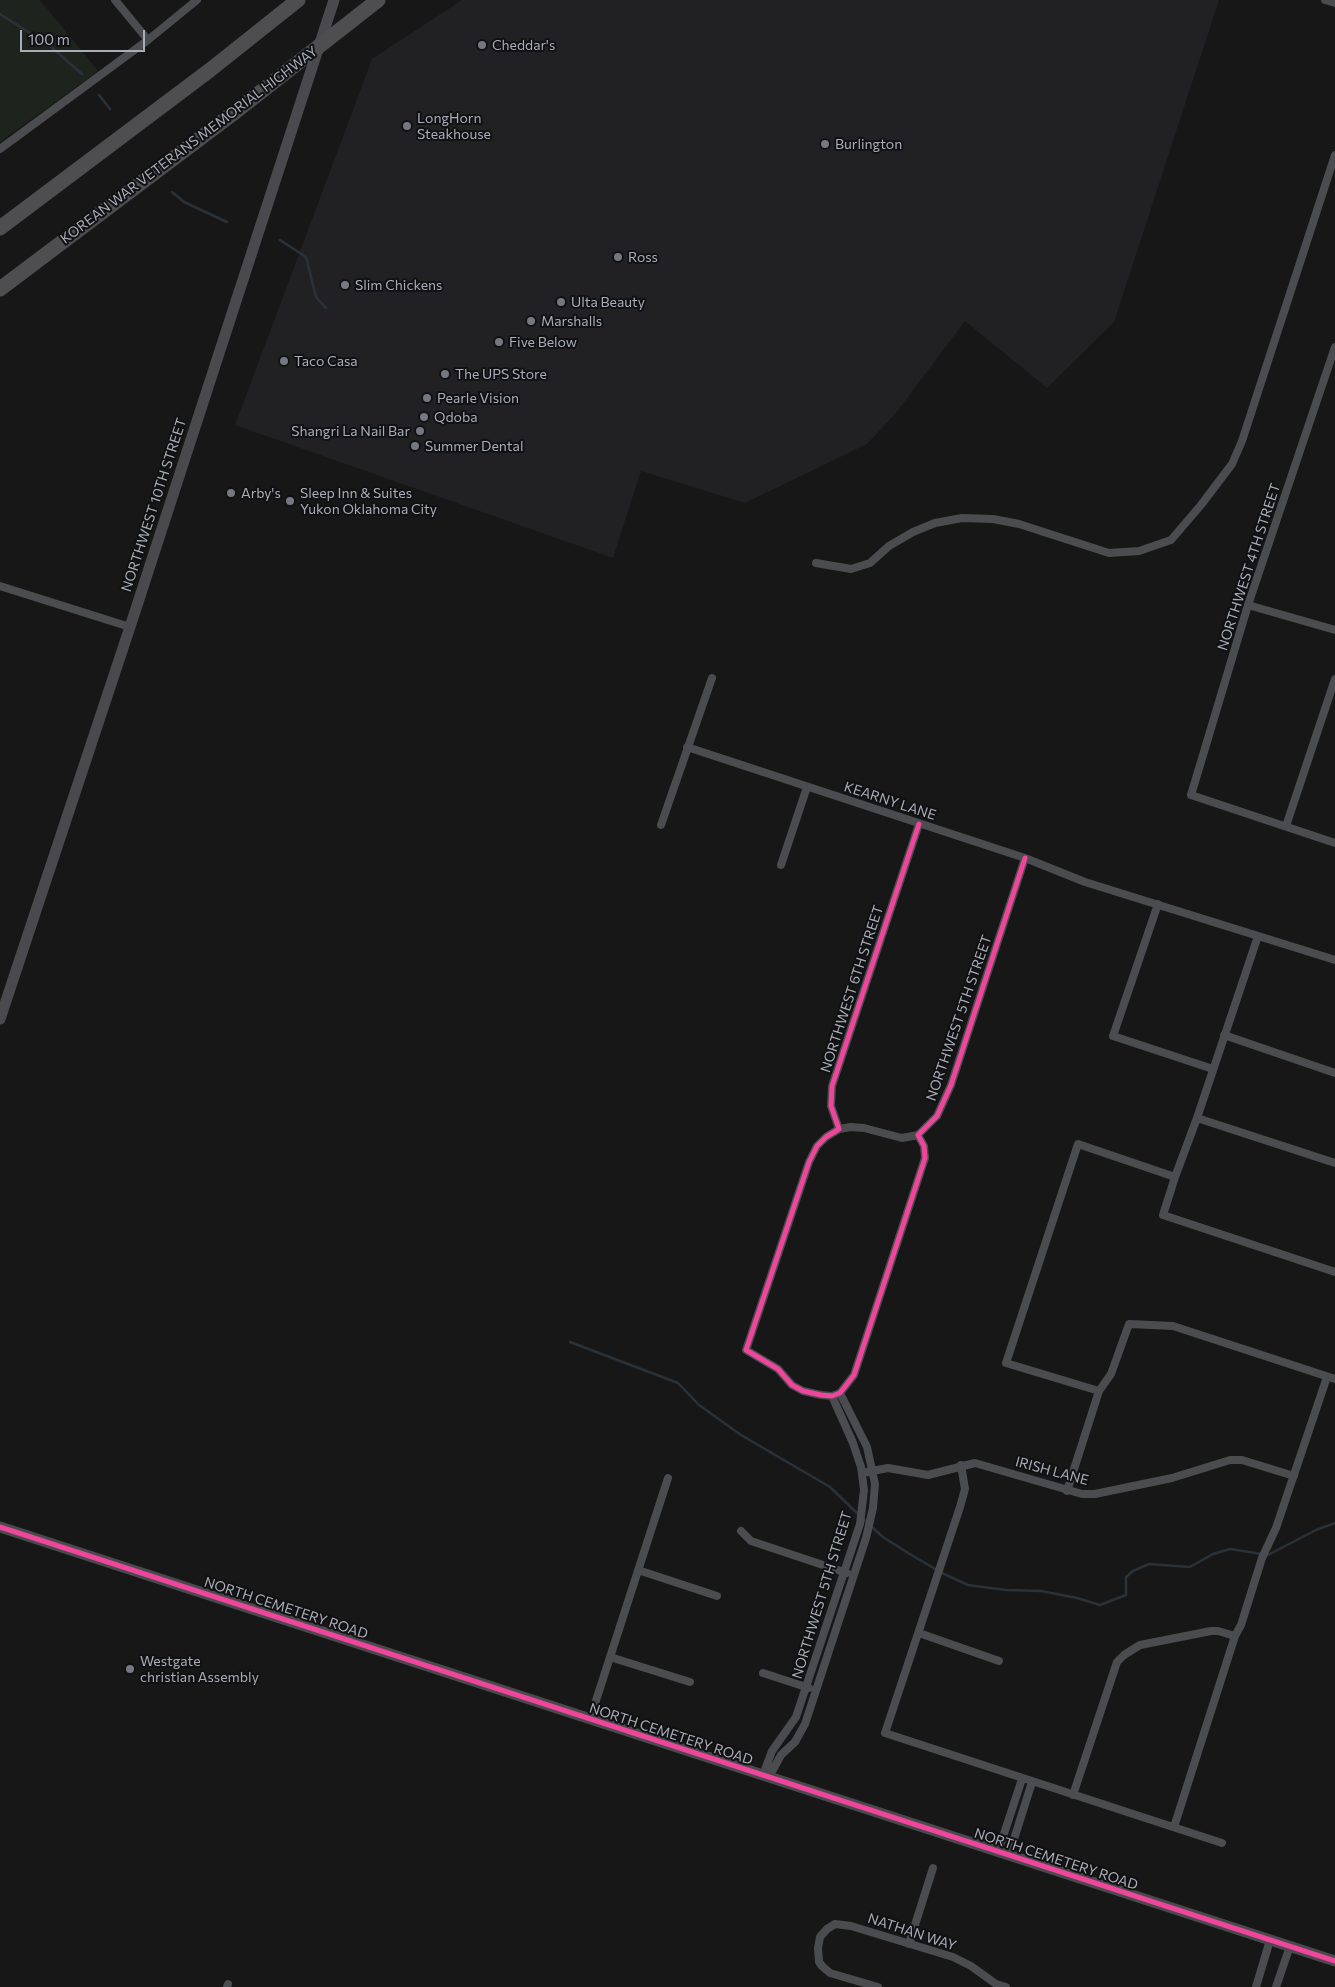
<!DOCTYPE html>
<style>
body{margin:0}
#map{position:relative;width:1335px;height:1987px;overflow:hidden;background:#171717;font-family:Commissioner,sans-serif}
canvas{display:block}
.scale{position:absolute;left:20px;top:30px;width:125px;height:22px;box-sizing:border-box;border:2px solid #a8adb8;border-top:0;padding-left:6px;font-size:15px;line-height:18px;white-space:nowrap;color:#a8adb8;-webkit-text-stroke:4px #111113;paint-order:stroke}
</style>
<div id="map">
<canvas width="1335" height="1987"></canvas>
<div class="scale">100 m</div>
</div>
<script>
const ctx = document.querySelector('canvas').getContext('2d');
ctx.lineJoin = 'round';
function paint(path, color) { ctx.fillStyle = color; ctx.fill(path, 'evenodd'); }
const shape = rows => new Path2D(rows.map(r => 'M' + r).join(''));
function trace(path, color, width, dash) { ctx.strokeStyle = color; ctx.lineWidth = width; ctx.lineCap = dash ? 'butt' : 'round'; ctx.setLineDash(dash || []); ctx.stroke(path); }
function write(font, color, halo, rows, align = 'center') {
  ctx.font = font + ' Commissioner,sans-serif'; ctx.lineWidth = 4; ctx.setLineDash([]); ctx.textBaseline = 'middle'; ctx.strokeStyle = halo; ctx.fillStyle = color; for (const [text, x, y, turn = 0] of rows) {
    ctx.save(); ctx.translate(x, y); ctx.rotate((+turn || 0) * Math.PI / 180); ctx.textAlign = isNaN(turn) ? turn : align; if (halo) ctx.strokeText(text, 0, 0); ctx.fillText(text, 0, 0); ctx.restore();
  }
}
const built = shape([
 [462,0,1219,0,1114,322,1047,388,965,321,896,413,867,444,745,503,641,471,613,558,235,425,372,59]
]);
const green = shape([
 [0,0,40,0,98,71,0,142]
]);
const stream = shape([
 [0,14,49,45,82,74],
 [99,95,110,109],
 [172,192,184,202,227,222],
 [280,240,306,257,316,297,326,308],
 [570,1342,678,1383,699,1405,741,1435,830,1487,859,1515],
 [863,1519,883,1537,908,1553,942,1573,968,1585,1006,1590,1041,1591,1077,1598,1100,1605,1126,1595,1126,1577,1133,1571,1149,1564,1190,1567,1213,1554,1230,1549,1268,1555,1316,1530,1335,1523]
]);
const street = shape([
 [115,0,148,40],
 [1325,0,1335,3],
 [0,149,148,40,197,0],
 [1335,347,1248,605,1191,795,1335,843],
 [816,563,851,569,870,563,889,546,913,532,935,523,962,518,993,519,1019,524,1109,553,1139,551,1171,540,1201,505,1232,464,1242,441,1335,155],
 [0,586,130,627],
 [1248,605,1335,630],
 [687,747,1025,858,1085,882,1335,960],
 [919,824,832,1086,831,1106,839,1129,826,1137,817,1146,809,1162,746,1350,778,1369,792,1385,803,1391,821,1395,832,1396,840,1393,854,1375,925,1158,924,1146,918,1135,937,1116,951,1085,1025,858],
 [661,825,712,678],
 [1286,826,1335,679],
 [781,865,807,787],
 [1158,904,1113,1036,1213,1069],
 [1258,936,1197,1118,1175,1177,1163,1215,1335,1272],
 [1224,1035,1335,1073],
 [1197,1118,1335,1163],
 [839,1129,851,1127,864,1128,902,1138,918,1135],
 [1099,1391,1006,1363,1078,1144,1175,1177],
 [961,1465,965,1489,960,1507,885,1733,1222,1843],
 [862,1473,888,1468,928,1475,975,1463,1082,1494,1095,1494,1172,1478,1230,1460,1242,1460,1294,1476],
 [1067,1491,1099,1391,1111,1374,1129,1324,1173,1326,1335,1379],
 [741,1531,751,1541,847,1573],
 [638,1570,717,1596],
 [919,1633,999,1661],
 [1235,1636,1241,1625,1262,1558,1276,1528,1327,1377],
 [610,1657,690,1682],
 [763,1673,809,1688],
 [590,1719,668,1478],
 [763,1775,772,1751,796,1717,860,1524,864,1490,861,1467,853,1443,832,1396],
 [769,1777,781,1755,795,1742,805,1724,866,1538,873,1508,875,1484,867,1447,840,1393],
 [1073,1795,1114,1671,1117,1662,1124,1655,1140,1645,1211,1631,1218,1631,1235,1636,1174,1827],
 [998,1852,1022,1779],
 [1009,1855,1032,1782],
 [909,1944,933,1868],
 [227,1987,228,1984],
 [878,1987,830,1973,822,1966,819,1962,818,1948,820,1937,827,1929,835,1924,851,1926,953,1957,971,1966,996,1984,1006,1987],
 [1256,1987,1270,1940],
 [1276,1987,1290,1946]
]);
const secondary = shape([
 [0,1019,130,627,334,0],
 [0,1527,1335,1961]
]);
const highway = shape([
 [0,228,210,70,298,0],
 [0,289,235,112,378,0]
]);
const cycleway = shape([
 [919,824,832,1086,831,1106,839,1129,826,1137,817,1146,809,1162,746,1350,778,1369,792,1385,803,1391,821,1395,832,1396,840,1393,854,1375,925,1158,924,1146,918,1135,937,1116,951,1085,1025,858],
 [0,1527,1335,1961]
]);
const markers = [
 [482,45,5,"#757880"],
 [407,126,5,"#757880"],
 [825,144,5,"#757880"],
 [618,257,5,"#757880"],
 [345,285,5,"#757880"],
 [561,302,5,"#757880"],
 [531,321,5,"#757880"],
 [499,342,5,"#757880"],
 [284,361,5,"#757880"],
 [445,374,5,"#757880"],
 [427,398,5,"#757880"],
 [424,417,5,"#757880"],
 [420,431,5,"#757880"],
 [415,446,5,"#757880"],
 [231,493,5,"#757880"],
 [290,501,5,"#757880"],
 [130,1669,5,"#757880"]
];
const poiNames = [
 ["Cheddar's",492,45],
 ["LongHorn",417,118],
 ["Steakhouse",417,134],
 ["Burlington",835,144],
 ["Ross",628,257],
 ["Slim Chickens",355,285],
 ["Ulta Beauty",571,302],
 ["Marshalls",541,321],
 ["Five Below",509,342],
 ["Taco Casa",294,361],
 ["The UPS Store",455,374],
 ["Pearle Vision",437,398],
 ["Qdoba",434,417],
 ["Shangri La Nail Bar",410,431,"right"],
 ["Summer Dental",425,446],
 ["Arby's",241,493],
 ["Sleep Inn & Suites",300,493],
 ["Yukon Oklahoma City",300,509],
 ["Westgate",140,1661],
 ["christian Assembly",140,1677]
];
const streetNames = [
 ["KOREAN WAR VETERANS MEMORIAL HIGHWAY",189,145,-37],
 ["NORTHWEST 10TH STREET",154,505,-72],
 ["NORTHWEST 4TH STREET",1249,567,-72],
 ["KEARNY LANE",890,801,18],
 ["NORTHWEST 6TH STREET",852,989,-72],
 ["NORTHWEST 5TH STREET",959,1018,-71],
 ["IRISH LANE",1052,1471,15],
 ["NORTHWEST 5TH STREET",822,1595,-73],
 ["NORTH CEMETERY ROAD",286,1608,18],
 ["NORTH CEMETERY ROAD",671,1734,18],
 ["NORTH CEMETERY ROAD",1056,1859,18],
 ["NATHAN WAY",912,1932,18]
];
paint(built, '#212123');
paint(green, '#1d241e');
trace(stream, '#2a3239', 2.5);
trace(street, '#4b4c50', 8);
trace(secondary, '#4a4a4e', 11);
trace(highway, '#4e4e51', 15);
trace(cycleway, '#ed469a', 5);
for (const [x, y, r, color] of markers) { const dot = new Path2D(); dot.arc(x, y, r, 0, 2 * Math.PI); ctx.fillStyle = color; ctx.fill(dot); trace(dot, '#111113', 2); }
write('14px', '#a8adb8', '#111113', poiNames, 'left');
write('14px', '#a8adb8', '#111113', streetNames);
</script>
